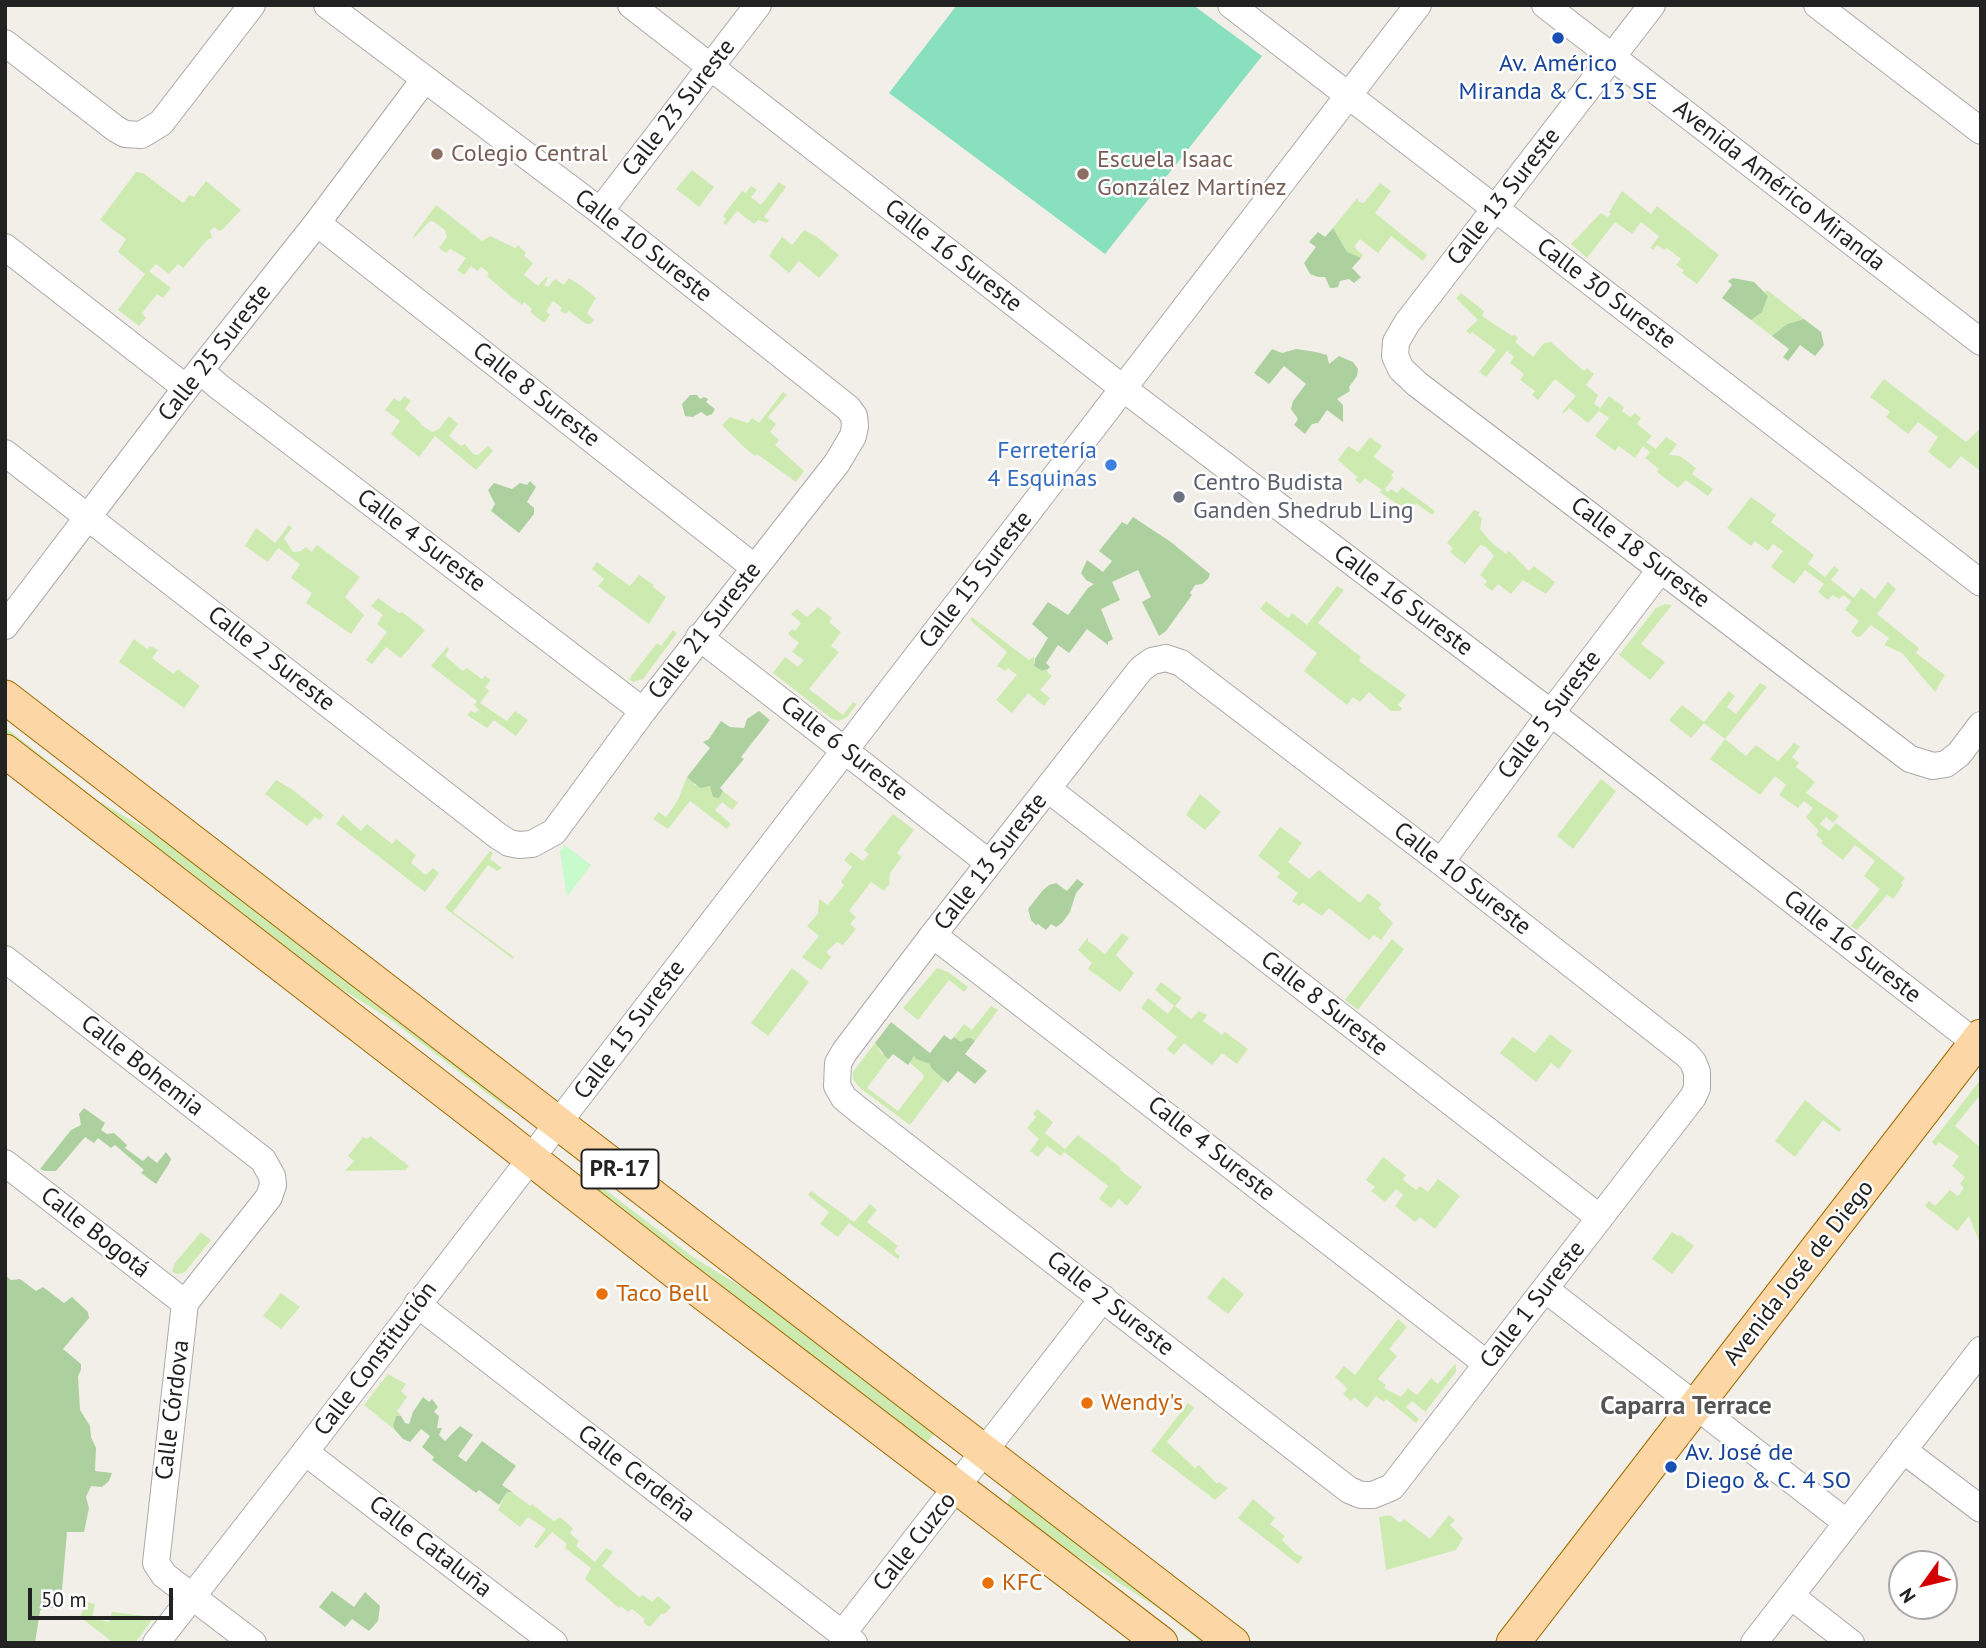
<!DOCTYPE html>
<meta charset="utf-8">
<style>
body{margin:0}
#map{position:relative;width:1986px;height:1648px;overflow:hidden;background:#f2efe9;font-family:"PT Sans",sans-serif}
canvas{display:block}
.frame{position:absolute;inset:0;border:7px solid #222;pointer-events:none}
.north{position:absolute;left:1888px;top:1550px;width:70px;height:70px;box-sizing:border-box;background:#fff;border:2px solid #a7a7a7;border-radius:50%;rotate:236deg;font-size:19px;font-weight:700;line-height:28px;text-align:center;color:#222}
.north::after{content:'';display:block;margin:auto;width:24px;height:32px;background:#d40000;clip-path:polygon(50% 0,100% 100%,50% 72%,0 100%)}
.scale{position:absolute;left:28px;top:1588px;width:145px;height:32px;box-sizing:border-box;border:4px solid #222;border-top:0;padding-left:9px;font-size:21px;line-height:24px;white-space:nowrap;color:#222;-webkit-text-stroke:5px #fff;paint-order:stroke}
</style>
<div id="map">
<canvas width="1986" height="1648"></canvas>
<div class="frame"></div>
<div class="north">N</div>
<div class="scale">50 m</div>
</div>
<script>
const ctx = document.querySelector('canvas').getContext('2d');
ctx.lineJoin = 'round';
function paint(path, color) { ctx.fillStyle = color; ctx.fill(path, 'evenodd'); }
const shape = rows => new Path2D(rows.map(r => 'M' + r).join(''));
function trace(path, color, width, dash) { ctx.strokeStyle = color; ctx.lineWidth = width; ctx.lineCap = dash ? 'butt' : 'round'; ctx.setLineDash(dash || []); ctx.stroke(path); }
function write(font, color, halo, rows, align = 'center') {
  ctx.font = font + ' "PT Sans",sans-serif'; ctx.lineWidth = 5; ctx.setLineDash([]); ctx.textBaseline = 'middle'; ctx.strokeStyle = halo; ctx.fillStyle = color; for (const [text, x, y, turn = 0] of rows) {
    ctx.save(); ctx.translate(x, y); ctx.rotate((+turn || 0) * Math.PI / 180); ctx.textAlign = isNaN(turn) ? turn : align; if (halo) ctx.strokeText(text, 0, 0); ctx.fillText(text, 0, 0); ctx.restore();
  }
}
const grass = shape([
 [692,170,714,187,699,207,676,189],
 [136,172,143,173,183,203,189,195,194,197,206,181,241,210,222,230,219,231,214,227,210,231,212,238,208,239,183,268,178,264,169,274,156,264,149,271,171,288,163,298,157,294,142,313,146,318,139,326,118,310,145,274,118,252,126,239,100,220],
 [779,182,786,187,764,217,769,220,767,223,758,220,754,224,737,211,726,225,723,223,726,219,723,216,742,191,746,193,751,186,757,190,751,197,761,205],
 [1380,183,1391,191,1375,213,1427,255,1423,261,1391,236,1378,253,1360,239,1354,247,1363,255,1361,258,1351,255,1347,252,1333,228,1357,198,1359,202,1364,203],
 [1622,191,1651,214,1657,206,1719,255,1697,284,1682,273,1684,270,1676,265,1681,259,1667,248,1665,250,1657,245,1653,250,1650,248,1659,236,1641,222,1632,234,1615,222,1587,258,1571,244,1601,213,1608,217,1611,214,1609,212],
 [436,205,482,241,490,236,515,248,518,245,526,253,524,256,533,263,524,275,538,286,546,277,548,278,544,285,548,287,555,279,564,285,569,278,584,288,596,298,587,313,594,320,591,324,586,324,569,311,566,314,560,311,562,308,553,301,546,311,550,315,544,323,530,312,532,309,524,302,522,305,509,295,487,276,489,273,481,267,477,271,471,266,464,275,457,270,466,258,450,249,446,253,439,248,447,237,445,230,434,222,430,221,413,239,414,235],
 [804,230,817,237,839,255,819,278,799,261,789,273,769,256,782,237,792,245],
 [1767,290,1804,319,1787,324,1772,336,1751,320,1762,312,1768,296,1765,292],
 [1461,293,1484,311,1482,316,1512,336,1515,335,1518,338,1515,342,1533,357,1544,343,1551,342,1584,371,1587,368,1594,374,1586,385,1598,395,1594,404,1600,408,1609,396,1624,407,1622,411,1630,417,1635,413,1641,418,1637,424,1652,436,1646,442,1656,449,1666,437,1677,444,1669,455,1680,456,1696,468,1692,474,1713,489,1708,496,1686,480,1678,488,1657,472,1659,469,1645,458,1650,452,1643,446,1635,458,1619,446,1615,451,1595,436,1609,418,1599,411,1588,423,1569,408,1564,413,1562,412,1576,396,1555,379,1538,400,1532,395,1535,391,1520,380,1524,374,1510,363,1514,357,1507,351,1486,377,1479,372,1496,350,1472,332,1470,334,1466,331,1478,320,1456,298],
 [1884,379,1966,442,1981,428,1981,472,1961,456,1950,469,1928,452,1938,437,1918,422,1908,434,1886,417,1890,412,1870,397],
 [783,392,787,395,768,417,776,424,770,432,779,440,775,445,804,471,796,482,757,454,755,456,746,449,722,425,730,417,748,423,752,418,759,423],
 [404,396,411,401,405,409,420,422,421,425,432,432,439,429,449,416,458,424,449,436,461,446,465,444,473,454,478,455,488,446,493,451,476,470,435,436,419,457,391,434,400,421,385,410,394,398,400,402],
 [1370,437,1382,446,1374,457,1394,472,1391,476,1394,477,1385,489,1388,492,1391,489,1397,493,1402,487,1435,511,1432,515,1416,503,1408,514,1401,510,1402,508,1380,492,1382,490,1365,478,1360,484,1355,480,1357,477,1338,460,1348,446,1358,452],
 [1751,497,1776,515,1771,522,1814,555,1808,564,1825,577,1834,566,1839,570,1831,580,1854,598,1861,588,1875,599,1888,582,1896,589,1877,614,1919,648,1916,653,1945,675,1935,692,1902,653,1884,645,1889,638,1871,625,1861,636,1857,637,1851,632,1859,621,1845,610,1851,601,1843,595,1839,599,1833,595,1828,600,1818,592,1824,584,1805,570,1794,584,1771,567,1783,551,1773,544,1768,551,1755,541,1751,546,1727,528],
 [1474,510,1480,512,1478,515,1482,518,1480,529,1491,542,1506,554,1509,551,1529,571,1534,566,1555,582,1546,594,1523,580,1511,594,1498,584,1492,591,1484,585,1487,581,1480,575,1494,556,1486,547,1480,545,1465,564,1450,552,1453,548,1447,543],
 [289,525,292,528,284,538,293,552,301,551,306,547,311,552,317,545,360,577,345,597,364,615,351,634,306,603,312,593,291,578,300,564,278,548,268,562,245,546,256,528,275,543],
 [597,562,630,586,639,575,654,585,653,587,666,597,649,624,598,586,604,579,592,569],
 [1337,586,1344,590,1318,623,1361,657,1359,661,1406,695,1398,705,1402,708,1400,711,1391,711,1369,692,1360,702,1353,697,1347,705,1304,671,1317,653,1260,609,1266,601,1288,618,1292,613,1307,625],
 [378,598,399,613,402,612,425,630,401,658,386,647,372,664,366,660,387,632,377,624,383,615,371,606],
 [1665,604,1672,605,1641,644,1665,662,1650,680,1619,655,1656,608],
 [818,607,832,618,829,622,841,632,831,646,839,652,809,689,843,715,853,702,857,704,847,717,839,721,832,719,773,673,785,657,798,667,804,660,792,652,799,643,788,634,792,629,795,631,801,623,791,614,797,609,807,617],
 [972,617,1029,660,1034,656,1034,666,1042,671,1048,669,1047,672,1052,676,1040,690,1050,698,1044,706,1028,693,1012,713,996,700,1017,675,1008,668,1005,671,997,666,1007,652,970,620],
 [673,630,677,633,643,679,633,682,629,679,657,643,661,646],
 [134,639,147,649,150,646,158,650,152,658,173,674,178,669,200,686,184,708,119,662],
 [447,647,449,649,445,656,463,671,467,668,482,679,485,676,491,680,485,687,489,691,480,703,507,721,515,711,528,720,516,736,494,720,487,728,467,715,471,711,475,713,479,710,474,705,477,701,431,666],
 [1760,683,1767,687,1725,739,1746,756,1756,745,1778,761,1794,743,1796,744,1800,747,1792,757,1799,763,1796,767,1815,782,1806,793,1839,816,1833,823,1826,817,1820,824,1829,831,1836,823,1905,878,1901,883,1903,885,1893,899,1887,895,1857,930,1851,926,1880,889,1864,876,1875,861,1855,845,1843,860,1821,843,1823,841,1816,835,1819,831,1806,817,1813,808,1804,801,1798,808,1779,795,1786,785,1775,776,1760,795,1710,759,1725,739,1704,723,1691,738,1669,720,1682,705,1704,722,1729,691,1735,696,1727,707,1736,714],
 [5,727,97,800,163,839,512,1106,509,1110,391,1020,302,964,5,735],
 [687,777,695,785,709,786,719,798,723,791,738,803,732,810,722,802,715,810,731,824,727,829,690,801,668,829,653,819,659,812,666,817,677,802],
 [1601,779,1616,791,1573,849,1557,836],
 [276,780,293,790,324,815,320,820,315,817,307,826,265,794],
 [1200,794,1221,812,1205,830,1186,815],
 [893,814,914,830,897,853,902,857,890,873,889,885,884,891,871,882,849,911,856,917,850,924,856,929,843,945,837,942,826,952,831,957,821,970,802,957,819,936,807,926,818,914,819,899,828,905,844,885,841,882,852,867,844,860,851,852,863,861,869,854,864,850],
 [343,815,361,831,367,824,392,844,396,839,416,855,411,863,426,875,433,868,439,873,425,892,336,824],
 [1280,827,1302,843,1288,862,1309,879,1319,870,1360,903,1368,893,1382,904,1378,908,1393,923,1381,940,1374,935,1369,940,1329,908,1322,916,1303,903,1299,906,1292,901,1298,893,1277,877,1280,873,1258,856],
 [490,851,493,853,490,859,502,868,497,871,488,865,453,912,514,957,513,959,445,908],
 [1122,933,1129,938,1116,955,1134,973,1120,992,1088,969,1092,963,1078,950,1088,937,1088,941,1105,954],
 [1392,939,1404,949,1358,1010,1345,1000],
 [792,968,809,982,768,1036,751,1023],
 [937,968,948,972,968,987,964,992,949,980,918,1020,903,1008],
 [1161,982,1182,998,1175,1006,1191,1019,1199,1011,1207,1015,1203,1021,1222,1035,1225,1032,1248,1049,1237,1064,1222,1053,1212,1065,1184,1043,1174,1055,1167,1049,1177,1037,1141,1008,1148,998,1168,1014,1174,1006,1155,990],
 [991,1006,998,1010,975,1041,971,1038,961,1043,954,1037,964,1024,972,1030],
 [1550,1034,1572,1051,1559,1069,1551,1063,1536,1082,1500,1053,1513,1037,1535,1053],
 [875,1043,882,1054,893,1053,867,1088,898,1111,924,1077,923,1074,909,1062,914,1056,916,1059,931,1064,931,1068,945,1078,910,1125,860,1088,853,1079,853,1072],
 [1981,1079,1981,1094,1955,1126,1981,1148,1981,1246,1969,1216,1957,1231,1925,1206,1929,1201,1935,1206,1950,1190,1958,1196,1964,1188,1960,1184,1965,1177,1952,1166,1959,1156,1939,1142,1936,1146,1932,1142],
 [1805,1100,1841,1129,1839,1132,1823,1120,1795,1157,1775,1141],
 [1037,1109,1053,1122,1045,1133,1065,1149,1078,1135,1121,1168,1120,1170,1142,1187,1127,1206,1119,1199,1111,1208,1099,1199,1108,1186,1064,1152,1061,1156,1047,1146,1038,1157,1030,1151,1039,1139,1027,1128,1036,1117,1033,1114],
 [370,1136,388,1150,409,1166,405,1170,345,1171,354,1161,348,1156,363,1137,367,1139],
 [1383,1157,1406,1175,1403,1180,1416,1190,1420,1186,1428,1192,1438,1179,1460,1196,1435,1229,1420,1217,1415,1222,1395,1206,1403,1195,1396,1189,1385,1202,1371,1191,1375,1187,1366,1180],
 [581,1171,693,1257,782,1312,935,1433,926,1443,909,1432,578,1176],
 [811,1191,854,1222,870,1204,877,1210,867,1222,898,1246,894,1251,900,1256,898,1259,849,1223,838,1237,820,1224,829,1212,808,1195],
 [201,1232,211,1240,185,1272,178,1274,172,1272,175,1263],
 [1672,1232,1678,1236,1680,1235,1694,1246,1672,1274,1652,1259],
 [1223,1277,1244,1294,1228,1314,1207,1298],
 [281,1293,300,1307,281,1329,263,1316],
 [1398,1319,1407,1327,1389,1349,1397,1356,1378,1379,1386,1385,1384,1388,1401,1397,1408,1388,1417,1395,1431,1378,1438,1384,1455,1364,1456,1366,1456,1372,1425,1412,1412,1401,1406,1407,1419,1419,1416,1423,1386,1399,1384,1402,1376,1396,1367,1408,1354,1397,1351,1401,1343,1394,1347,1389,1345,1386,1335,1377,1344,1366,1355,1375],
 [388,1374,406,1384,401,1391,407,1397,397,1411,401,1416,396,1416,393,1425,395,1430,364,1405],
 [1188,1403,1194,1408,1167,1442,1195,1468,1199,1465,1217,1484,1219,1482,1228,1488,1215,1500,1151,1451],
 [507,1492,512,1492,530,1506,532,1504,554,1521,560,1517,573,1528,570,1533,579,1541,576,1546,595,1562,606,1548,613,1552,602,1566,639,1597,643,1595,652,1602,658,1596,671,1607,666,1613,661,1614,650,1627,643,1622,645,1619,632,1609,628,1612,621,1606,619,1608,585,1579,591,1568,565,1548,567,1544,552,1532,537,1549,534,1546,546,1529,528,1517,520,1527,498,1510],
 [1015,1492,1215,1643,1202,1643,1164,1612,1058,1544,1008,1506,1008,1501],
 [1253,1499,1275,1518,1270,1524,1285,1536,1282,1540,1295,1553,1303,1557,1298,1564,1238,1518],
 [1390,1515,1400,1523,1404,1519,1430,1539,1449,1515,1455,1520,1450,1525,1463,1538,1456,1550,1386,1570,1379,1517],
 [86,1602,95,1604,92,1618,109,1622,112,1612,154,1617,135,1643,114,1643,80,1617]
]);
const forest = shape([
 [1333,228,1347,252,1361,258,1352,268,1361,277,1354,283,1349,279,1340,281,1338,287,1333,288,1330,288,1325,277,1318,277,1310,274,1304,263,1316,247,1309,242,1318,232,1325,237],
 [1733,278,1754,282,1768,296,1762,312,1751,320,1722,298,1732,285,1728,281],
 [1804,319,1821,332,1824,345,1815,356,1800,345,1788,361,1783,357,1789,349,1772,336,1787,324],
 [1272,349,1282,353,1296,349,1316,352,1327,355,1329,364,1339,356,1353,362,1358,369,1357,376,1349,387,1350,391,1337,399,1343,405,1343,422,1327,410,1318,423,1312,424,1305,434,1294,425,1298,419,1291,409,1293,401,1306,384,1284,366,1269,384,1254,373],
 [690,395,697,395,700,399,704,397,708,399,706,402,715,409,712,414,707,416,701,412,693,417,685,416,682,404],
 [530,481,536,487,527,502,534,508,534,514,519,533,491,511,495,504,488,490,494,483,512,489,520,483,527,485],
 [1133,517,1171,542,1210,574,1208,579,1202,584,1195,585,1190,593,1192,595,1166,631,1159,636,1142,602,1151,597,1138,570,1112,582,1120,600,1101,609,1113,639,1108,642,1108,645,1087,629,1069,653,1058,645,1046,663,1050,667,1048,669,1042,671,1034,666,1035,659,1048,638,1032,624,1048,602,1068,615,1088,588,1094,584,1086,580,1081,573,1087,560,1103,572,1112,561,1099,551,1122,522,1127,525],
 [759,711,770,720,741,757,744,759,720,788,723,791,719,798,713,797,710,786,701,788,691,781,687,777,710,748,703,742,709,739,721,721,730,727,744,728,747,719],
 [1077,879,1084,884,1076,893,1070,912,1062,923,1056,927,1051,924,1046,930,1038,924,1036,925,1031,920,1028,909,1043,890,1049,885,1056,883,1067,891],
 [891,1022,930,1053,944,1035,951,1040,954,1037,961,1042,967,1038,971,1038,975,1041,965,1054,987,1071,975,1084,958,1071,948,1083,931,1068,930,1064,916,1059,914,1056,908,1065,893,1054,889,1059,887,1058,875,1043],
 [84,1108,105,1123,101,1130,107,1134,114,1133,127,1145,125,1148,143,1161,148,1156,157,1163,166,1152,171,1159,169,1164,156,1184,141,1173,144,1170,115,1145,111,1148,98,1138,94,1143,85,1137,56,1171,45,1171,40,1169,71,1130,81,1125,79,1114],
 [5,1275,11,1280,20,1279,36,1291,43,1287,64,1303,72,1297,88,1312,89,1318,63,1349,81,1364,81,1370,78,1376,80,1410,90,1426,91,1437,96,1448,95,1471,112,1473,109,1481,102,1487,91,1486,86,1497,89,1508,84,1532,67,1532,62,1590,53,1608,44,1607,40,1611,35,1643,5,1643],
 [423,1397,429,1402,432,1399,438,1407,434,1412,439,1416,437,1428,442,1428,439,1435,445,1441,460,1426,473,1435,458,1456,466,1462,482,1441,516,1466,502,1485,512,1492,507,1492,499,1505,479,1490,476,1493,432,1460,434,1457,422,1447,430,1436,421,1429,410,1442,403,1439,395,1430,393,1425,396,1416,401,1416,405,1423,409,1424,413,1412],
 [332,1591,354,1607,365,1592,380,1606,378,1621,369,1631,352,1619,345,1627,319,1607]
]);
const park = shape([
 [565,845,591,865,567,897,560,851]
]);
const pitch = shape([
 [957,5,1193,5,1262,56,1105,254,889,93]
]);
const minor = shape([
 [631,5,1124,389,1551,713,1981,1047],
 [1231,5,1981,583],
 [1545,5,1981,342],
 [1652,5,1407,323,1396,342,1395,356,1401,369,1417,384,1910,759,1933,766,1946,764,1959,754,1981,725],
 [1817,5,1981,131],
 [5,43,116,129,125,134,141,135,161,123,252,5],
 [600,211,758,5],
 [317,223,755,568],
 [5,247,186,388],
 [201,371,218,386,643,711],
 [5,453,498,836,509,843,519,845,532,844,554,832,643,711,837,463,853,436,855,426,854,416,848,408,600,211,327,5],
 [5,626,186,388,317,223,424,80],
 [699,637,989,863],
 [1166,658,1181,663,1441,862,1687,1055,1693,1062,1697,1072,1697,1088,1693,1097,1392,1487,1373,1495,1361,1495,1349,1490,860,1111,844,1098,837,1086,838,1063,845,1051,933,935,1141,669,1152,661,1166,658],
 [1048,789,1600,1218],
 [1441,862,1551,713,1661,569],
 [933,935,1487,1364],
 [5,959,263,1160,272,1176,273,1185,269,1197,185,1303,156,1563,164,1575,253,1643],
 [5,1163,185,1303],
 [1545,1289,1847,1523],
 [417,1304,854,1643],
 [1903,1450,1981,1509],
 [305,1452,554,1643],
 [1791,1596,1851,1643],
 [843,1633,1103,1298],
 [156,1643,305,1452,1418,5],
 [1754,1643,1981,1350]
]);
const major = shape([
 [5,697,1233,1643],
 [5,751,497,1132,674,1271,1161,1643],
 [1513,1643,1981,1036]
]);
const markers = [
 [1558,38,7,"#1a4fb4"],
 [437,154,7,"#8d6e63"],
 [1083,174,7,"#8d6e63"],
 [1111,465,7,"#3f7fe0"],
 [1179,497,7,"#6b7280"],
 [602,1294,7,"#e8710a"],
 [1087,1403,7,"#e8710a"],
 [1671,1467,7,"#1a4fb4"],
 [988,1583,7,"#e8710a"]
];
const shields = [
 [620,1169,77]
];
const shieldNames = [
 ["PR-17",620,1169]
];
const transitNames = [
 ["Av. Américo",1558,64],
 ["Miranda & C. 13 SE",1558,92],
 ["Av. José de",1685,1453,"left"],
 ["Diego & C. 4 SO",1685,1481,"left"]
];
const streetNames = [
 ["Calle 23 Sureste",679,108,-52],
 ["Avenida Américo Miranda",1779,186,38],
 ["Calle 13 Sureste",1504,197,-52],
 ["Calle 10 Sureste",643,246,38],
 ["Calle 16 Sureste",953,256,38],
 ["Calle 30 Sureste",1606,294,37],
 ["Calle 25 Sureste",215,353,-52],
 ["Calle 8 Sureste",536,395,38],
 ["Calle 4 Sureste",421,541,37],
 ["Calle 18 Sureste",1640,553,37],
 ["Calle 15 Sureste",976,580,-52],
 ["Calle 16 Sureste",1403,601,37],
 ["Calle 21 Sureste",705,631,-52],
 ["Calle 2 Sureste",271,659,38],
 ["Calle 5 Sureste",1550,715,-53],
 ["Calle 6 Sureste",844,749,38],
 ["Calle 13 Sureste",991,862,-52],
 ["Calle 10 Sureste",1462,879,38],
 ["Calle 16 Sureste",1852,947,38],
 ["Calle 8 Sureste",1324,1004,38],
 ["Calle 15 Sureste",630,1030,-53],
 ["Calle Bohemia",142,1066,38],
 ["Calle 4 Sureste",1211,1149,38],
 ["Calle Bogotá",95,1233,38],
 ["Avenida José de Diego",1799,1273,-52],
 ["Calle 2 Sureste",1110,1304,38],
 ["Calle 1 Sureste",1533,1305,-52],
 ["Calle Constitución",376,1359,-53],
 ["Calle Córdova",173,1410,-83],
 ["Calle Cerdeña",636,1474,38],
 ["Calle Cuzco",915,1542,-52],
 ["Calle Cataluña",430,1547,38]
];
const educationNames = [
 ["Colegio Central",451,154],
 ["Escuela Isaac",1097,160],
 ["González Martínez",1097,188]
];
const shopNames = [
 ["Ferretería",1097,451],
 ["4 Esquinas",1097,479]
];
const worshipNames = [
 ["Centro Budista",1193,483],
 ["Ganden Shedrub Ling",1193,511]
];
const foodNames = [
 ["Taco Bell",616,1294],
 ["Wendy's",1101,1403],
 ["KFC",1002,1583]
];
const neighbourhoodNames = [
 ["Caparra Terrace",1686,1407]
];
paint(grass, '#cdebb0');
paint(forest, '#add19e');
paint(park, '#c8facc');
paint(pitch, '#88e0be');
trace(minor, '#a9a9a9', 28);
trace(major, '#a06b00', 35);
trace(minor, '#fff', 26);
trace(major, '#fcd6a4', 33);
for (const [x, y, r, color] of markers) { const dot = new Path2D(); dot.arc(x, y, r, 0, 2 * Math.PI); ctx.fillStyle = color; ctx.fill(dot); trace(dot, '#fff', 2.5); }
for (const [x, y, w] of shields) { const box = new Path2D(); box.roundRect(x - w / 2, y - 19.5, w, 39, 5); ctx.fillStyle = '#fff'; ctx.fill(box); trace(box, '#222', 2); }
write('bold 23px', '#222', null, shieldNames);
write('24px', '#164399', '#fff', transitNames);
write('24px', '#222', '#fff', streetNames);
write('24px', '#785e54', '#fff', educationNames, 'left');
write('24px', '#366cbe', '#fff', shopNames, 'right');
write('24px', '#5b616d', '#fff', worshipNames, 'left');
write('24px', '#c56008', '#fff', foodNames, 'left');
write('bold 26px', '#555', '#fff', neighbourhoodNames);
</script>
